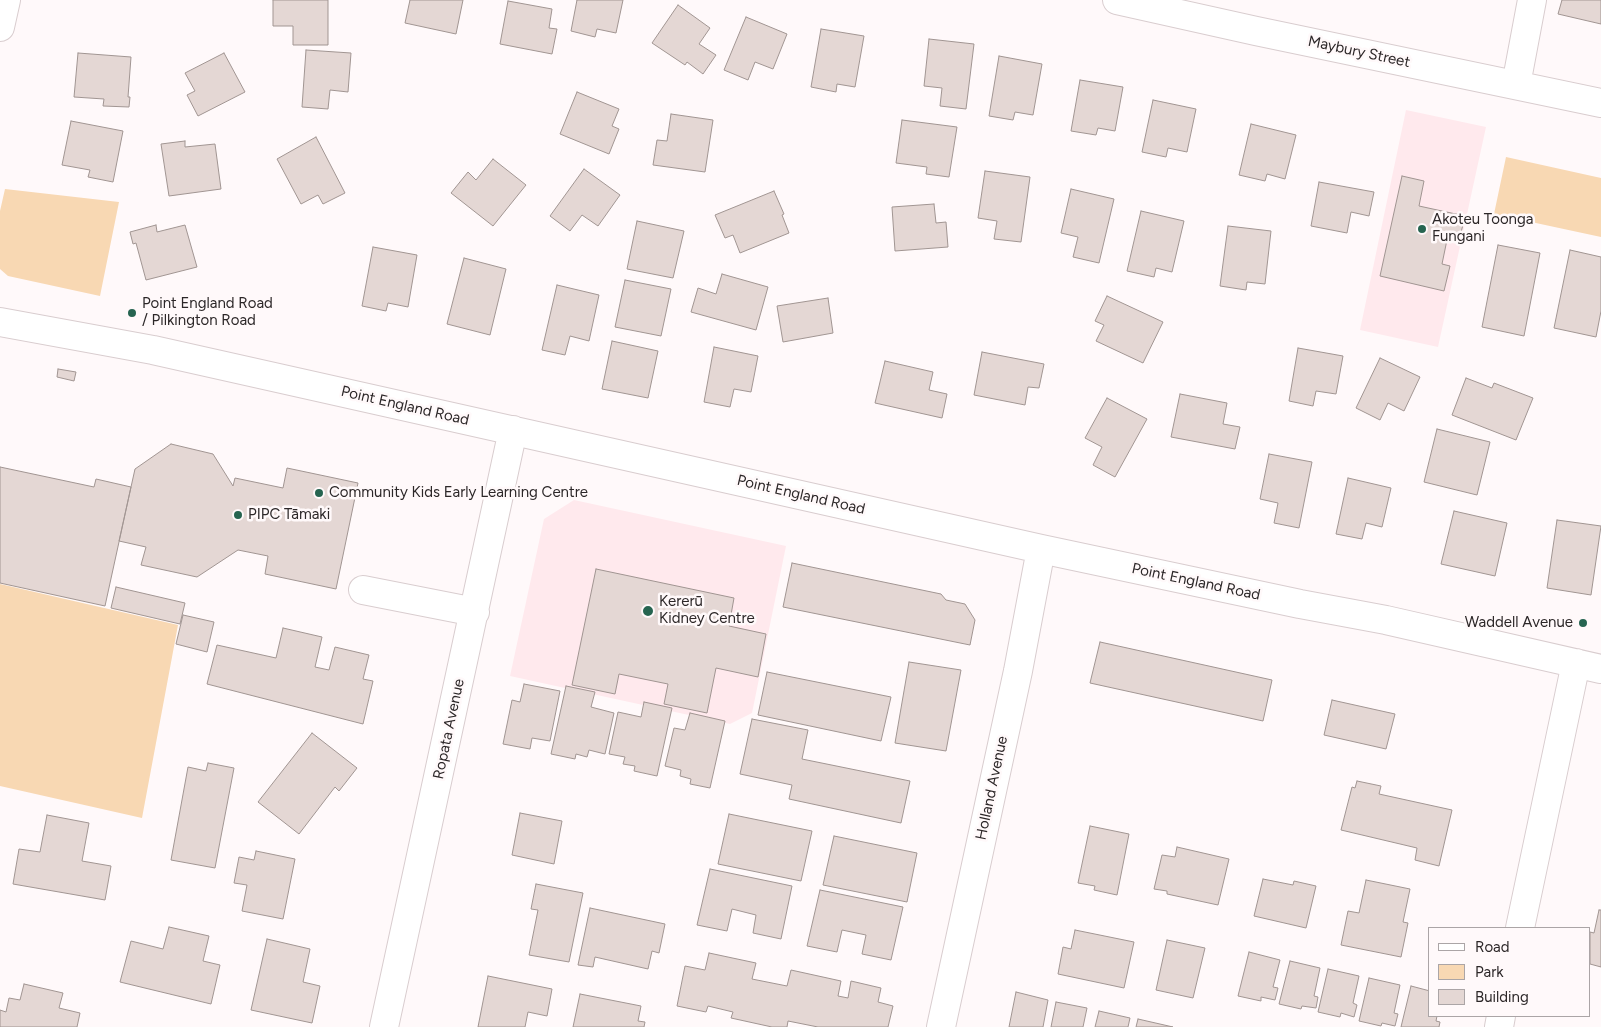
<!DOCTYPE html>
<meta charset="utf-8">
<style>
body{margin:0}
#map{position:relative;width:1601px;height:1027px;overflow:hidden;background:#fff9fa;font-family:Figtree,sans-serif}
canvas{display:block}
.legend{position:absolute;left:1428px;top:927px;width:162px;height:90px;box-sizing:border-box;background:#fff9fa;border:1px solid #aba5a6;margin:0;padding:6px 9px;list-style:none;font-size:15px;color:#2c2728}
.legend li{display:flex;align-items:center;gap:10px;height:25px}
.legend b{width:25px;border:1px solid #aba5a6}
</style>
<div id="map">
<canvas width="1601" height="1027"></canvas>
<ul class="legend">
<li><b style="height:6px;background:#fff"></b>Road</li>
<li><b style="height:14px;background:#f8d8b3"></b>Park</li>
<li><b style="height:14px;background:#e4d7d4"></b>Building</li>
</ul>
</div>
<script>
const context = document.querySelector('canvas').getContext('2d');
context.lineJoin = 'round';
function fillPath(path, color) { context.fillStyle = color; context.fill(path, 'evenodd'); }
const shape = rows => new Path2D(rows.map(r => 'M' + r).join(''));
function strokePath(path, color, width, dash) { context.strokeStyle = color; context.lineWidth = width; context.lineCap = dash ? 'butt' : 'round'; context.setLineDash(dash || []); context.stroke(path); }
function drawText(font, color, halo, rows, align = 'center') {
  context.font = font + ' Figtree,sans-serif'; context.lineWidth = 5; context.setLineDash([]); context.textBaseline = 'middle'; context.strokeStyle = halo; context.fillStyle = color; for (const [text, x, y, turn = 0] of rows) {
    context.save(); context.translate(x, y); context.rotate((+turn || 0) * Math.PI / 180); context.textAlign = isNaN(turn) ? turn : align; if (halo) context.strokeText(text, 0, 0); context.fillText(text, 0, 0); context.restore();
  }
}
const built = shape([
 [1406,110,1486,127,1438,347,1360,330],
 [574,500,786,546,752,713,730,724,510,676,544,519]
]);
const green = shape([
 [1506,157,1601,178,1601,237,1494,214],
 [5,189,119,202,100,296,8,276,0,269,0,211],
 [0,584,178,625,142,818,0,786]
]);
const building = shape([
 [273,0,328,0,328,45,293,45,293,26,273,26,273,0],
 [410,0,463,0,456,34,405,23,410,0],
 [577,0,623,0,616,33,597,29,595,37,571,31,577,0],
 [1562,0,1601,0,1601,24,1558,14,1562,0],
 [508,1,552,9,549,28,557,29,552,54,500,44,508,1],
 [678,5,710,28,699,44,716,55,703,74,687,62,685,65,652,43,678,5],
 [746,17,787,34,773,69,755,62,748,80,724,70,746,17],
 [821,29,864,36,855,87,837,84,836,92,811,87,821,29],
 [929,39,974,44,966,109,940,106,942,88,924,86,929,39],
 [306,50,351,53,348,92,330,90,328,109,302,107,306,50],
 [78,53,131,57,128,97,130,97,129,107,103,106,104,99,74,97,78,53],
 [224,53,245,92,198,116,187,95,195,91,185,73,224,53],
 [999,56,1042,64,1033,115,1015,112,1013,120,989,116,999,56],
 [1080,80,1123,87,1115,131,1098,128,1096,135,1071,131,1080,80],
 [577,92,619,109,612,126,619,129,609,154,560,134,577,92],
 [1153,100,1196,109,1187,152,1168,148,1166,157,1142,152,1153,100],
 [671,114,713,120,705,172,653,165,657,140,667,141,671,114],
 [902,120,957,127,949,177,926,174,927,167,896,163,902,120],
 [71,121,123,131,113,182,88,177,90,170,62,165,71,121],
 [1251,124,1296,135,1285,179,1267,174,1265,181,1239,175,1251,124],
 [316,137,345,193,323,204,318,195,301,204,277,159,316,137],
 [185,141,185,147,215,144,221,189,169,196,161,144,185,141],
 [493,159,526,185,493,226,451,193,468,172,476,180,493,159],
 [584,169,620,195,598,226,582,215,570,231,550,216,584,169],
 [985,171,1030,177,1021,242,994,239,997,221,978,218,985,171],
 [1402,176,1424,181,1419,206,1465,216,1460,237,1448,235,1442,264,1450,266,1444,291,1380,276,1402,176],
 [1319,182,1374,192,1369,216,1351,212,1347,233,1311,226,1319,182],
 [1071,189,1114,199,1099,263,1073,257,1078,237,1061,233,1071,189],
 [774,191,784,214,782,215,789,233,740,253,733,235,725,238,715,215,774,191],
 [934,204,936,223,946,222,948,247,895,251,892,207,934,204],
 [1141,211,1184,221,1172,272,1156,268,1154,277,1127,271,1141,211],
 [637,221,684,231,673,278,627,269,637,221],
 [156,225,157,232,185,225,197,267,146,280,136,243,133,244,130,232,156,225],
 [1228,226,1271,231,1265,284,1247,282,1246,290,1220,286,1228,226],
 [1498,245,1540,253,1524,336,1482,327,1498,245],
 [373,247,417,255,408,307,388,303,386,311,362,306,373,247],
 [1570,250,1601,257,1601,311,1596,337,1554,328,1570,250],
 [464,258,506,269,490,335,447,324,464,258],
 [722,274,768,287,756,330,691,312,698,288,716,294,722,274],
 [625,280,671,289,661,336,615,327,625,280],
 [557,285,599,295,589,341,570,336,565,355,542,350,557,285],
 [1107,296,1163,322,1143,363,1096,341,1104,325,1095,321,1107,296],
 [828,298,833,333,783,342,777,306,828,298],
 [612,341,658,351,648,398,602,389,612,341],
 [714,347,758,356,751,392,734,389,730,407,704,402,714,347],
 [1298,348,1343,356,1336,394,1316,391,1313,406,1289,401,1298,348],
 [982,352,1044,364,1039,388,1028,387,1025,405,974,395,982,352],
 [1380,358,1420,377,1404,411,1388,403,1380,420,1356,408,1380,358],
 [885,361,933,372,929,390,947,394,942,418,875,403,885,361],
 [58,369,76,372,74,381,57,377,58,369],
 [1466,378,1492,388,1494,383,1533,398,1516,440,1452,415,1466,378],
 [1180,394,1227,403,1223,424,1240,427,1235,449,1171,437,1180,394],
 [1107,398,1147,419,1115,477,1093,465,1102,447,1085,438,1107,398],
 [1437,429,1490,442,1477,495,1424,482,1437,429],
 [171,444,213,454,233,486,235,478,283,488,287,468,358,483,336,589,265,574,268,556,238,550,197,577,141,565,146,547,119,541,135,469,171,444],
 [1269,454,1312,462,1299,528,1274,523,1278,503,1260,499,1269,454],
 [0,467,94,487,96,479,131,487,105,606,0,583,0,467],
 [1348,478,1391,488,1382,527,1366,523,1362,539,1336,534,1348,478],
 [1454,511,1507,523,1495,576,1441,564,1454,511],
 [1557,520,1601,526,1591,595,1547,588,1557,520],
 [792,563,941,594,946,600,965,604,975,620,970,645,783,607,792,563],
 [596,569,734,598,729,626,766,634,758,677,716,668,707,713,664,704,668,684,619,674,615,694,572,685,596,569],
 [116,587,185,603,180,624,111,608,116,587],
 [183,615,214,622,207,652,176,644,183,615],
 [283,628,322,637,315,667,329,670,335,647,369,655,363,679,373,681,363,724,207,684,217,645,276,658,283,628],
 [1100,642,1272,680,1263,721,1090,683,1100,642],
 [909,662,961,670,946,751,895,743,909,662],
 [767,672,891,697,881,741,758,715,767,672],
 [524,684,560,691,550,741,532,738,530,749,503,744,512,700,520,702,524,684],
 [566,686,595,692,591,707,614,713,605,754,589,750,587,757,576,754,575,759,551,754,566,686],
 [1332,700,1395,714,1386,749,1324,735,1332,700],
 [644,702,672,708,657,776,634,771,635,766,623,764,625,757,609,754,618,712,641,717,644,702],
 [690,713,725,721,710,788,690,784,691,779,680,776,681,770,665,766,674,728,685,730,690,713],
 [752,719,808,730,802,759,910,781,901,823,789,799,792,785,740,774,752,719],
 [312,733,357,768,339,791,335,787,299,834,258,802,312,733],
 [208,763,234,768,215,868,171,860,188,767,206,771,208,763],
 [1357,781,1381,786,1379,794,1452,810,1439,866,1415,860,1417,848,1341,830,1352,787,1355,788,1357,781],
 [520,813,562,821,554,864,512,855,520,813],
 [729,814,812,831,801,881,718,864,729,814],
 [47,815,89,823,82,861,111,866,105,900,13,884,19,849,40,852,47,815],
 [1090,826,1129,834,1117,895,1094,890,1095,886,1078,883,1090,826],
 [834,836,917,853,907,902,823,885,834,836],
 [1177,847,1229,859,1218,905,1167,894,1167,891,1154,889,1162,855,1175,857,1177,847],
 [256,851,295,859,283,919,242,911,247,885,234,883,239,857,254,860,256,851],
 [710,869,792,886,781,939,753,933,756,915,732,909,727,931,697,925,710,869],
 [1263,879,1293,885,1294,881,1316,886,1306,928,1254,916,1263,879],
 [1366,880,1410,889,1403,922,1408,923,1401,957,1341,945,1348,911,1359,913,1366,880],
 [536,884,583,893,569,962,529,955,538,910,531,909,536,884],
 [820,890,903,907,891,960,862,954,866,935,842,930,837,952,807,946,820,890],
 [590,908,665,924,659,953,652,951,648,969,595,957,593,967,578,965,590,908],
 [1599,910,1601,910,1601,967,1590,964,1590,932,1594,933,1599,910],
 [169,927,209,936,203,961,220,965,211,1004,120,982,131,941,163,949,169,927],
 [1075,930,1134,942,1124,988,1058,974,1063,947,1071,949,1075,930],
 [267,939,310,949,303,982,320,986,312,1023,251,1010,267,939],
 [1167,940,1205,948,1193,998,1156,990,1167,940],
 [1249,952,1280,960,1273,987,1278,988,1275,1000,1261,997,1261,1001,1238,996,1249,952],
 [709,953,756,963,752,979,787,986,791,970,841,981,838,996,848,998,851,981,881,988,878,1002,893,1006,888,1027,818,1027,788,1021,787,1027,772,1027,731,1018,733,1012,708,1006,706,1012,677,1006,685,966,705,970,709,953],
 [1290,961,1320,968,1314,996,1318,997,1316,1008,1302,1006,1301,1009,1279,1004,1290,961],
 [1328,969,1359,976,1353,1003,1357,1005,1354,1017,1341,1013,1340,1017,1318,1012,1328,969],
 [488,976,552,989,547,1016,528,1012,525,1027,478,1027,488,976],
 [1369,978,1400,985,1394,1013,1398,1014,1395,1026,1382,1023,1381,1026,1359,1021,1369,978],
 [24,984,63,993,59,1008,80,1013,77,1027,0,1027,0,1010,6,1012,9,998,20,1000,24,984],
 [1411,986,1430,991,1430,1016,1437,1016,1436,1021,1440,1022,1439,1027,1401,1027,1411,986],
 [1016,992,1048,1000,1043,1027,1009,1027,1016,992],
 [580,994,641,1006,638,1021,645,1022,644,1027,573,1027,580,994],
 [1056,1002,1087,1008,1083,1027,1051,1027,1056,1002],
 [1099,1011,1130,1018,1128,1027,1095,1027,1099,1011],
 [1138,1019,1173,1027,1136,1027,1138,1019]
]);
const minor = shape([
 [1117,0,1256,31,1601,103],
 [0,27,6,0],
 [1516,85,1532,0],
 [0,322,153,350,1041,549,1300,604,1386,620,1601,669],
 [363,590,475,612],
 [1520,928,1576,663],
 [384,1027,513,430],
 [941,1027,1018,671,1041,549],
 [1499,1027,1501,1016]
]);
const markers = [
 [1422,229,5,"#266450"],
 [132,313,5,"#266450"],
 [319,493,5,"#266450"],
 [238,515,5,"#266450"],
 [648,611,6,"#266450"],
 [1583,623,5,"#266450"]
];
const streetNames = [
 ["Maybury Street",1359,52,12],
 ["Point England Road",405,406,13],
 ["Point England Road",801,495,13],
 ["Point England Road",1196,582,12],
 ["Ropata Avenue",449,729,-78],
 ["Holland Avenue",992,788,-78]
];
const poiNames = [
 ["Akoteu Toonga",1432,220],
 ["Fungani",1432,237],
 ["Point England Road",142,304],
 ["/ Pilkington Road",142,321],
 ["Community Kids Early Learning Centre",329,493],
 ["PIPC Tāmaki",248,515],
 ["Kererū",659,602],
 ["Kidney Centre",659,619],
 ["Waddell Avenue",1573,623,"right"]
];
fillPath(built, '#ffe9ed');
fillPath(green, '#f8d8b3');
fillPath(building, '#e4d7d4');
strokePath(building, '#a19592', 1);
strokePath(minor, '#d9cdcf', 30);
strokePath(minor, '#fff', 28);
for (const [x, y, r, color] of markers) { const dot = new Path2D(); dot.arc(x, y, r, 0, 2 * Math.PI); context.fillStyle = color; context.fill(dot); strokePath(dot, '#fff9fa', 2); }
drawText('15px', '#2c2728', '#fff9fa', streetNames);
drawText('15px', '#2c2728', '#fff9fa', poiNames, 'left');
</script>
